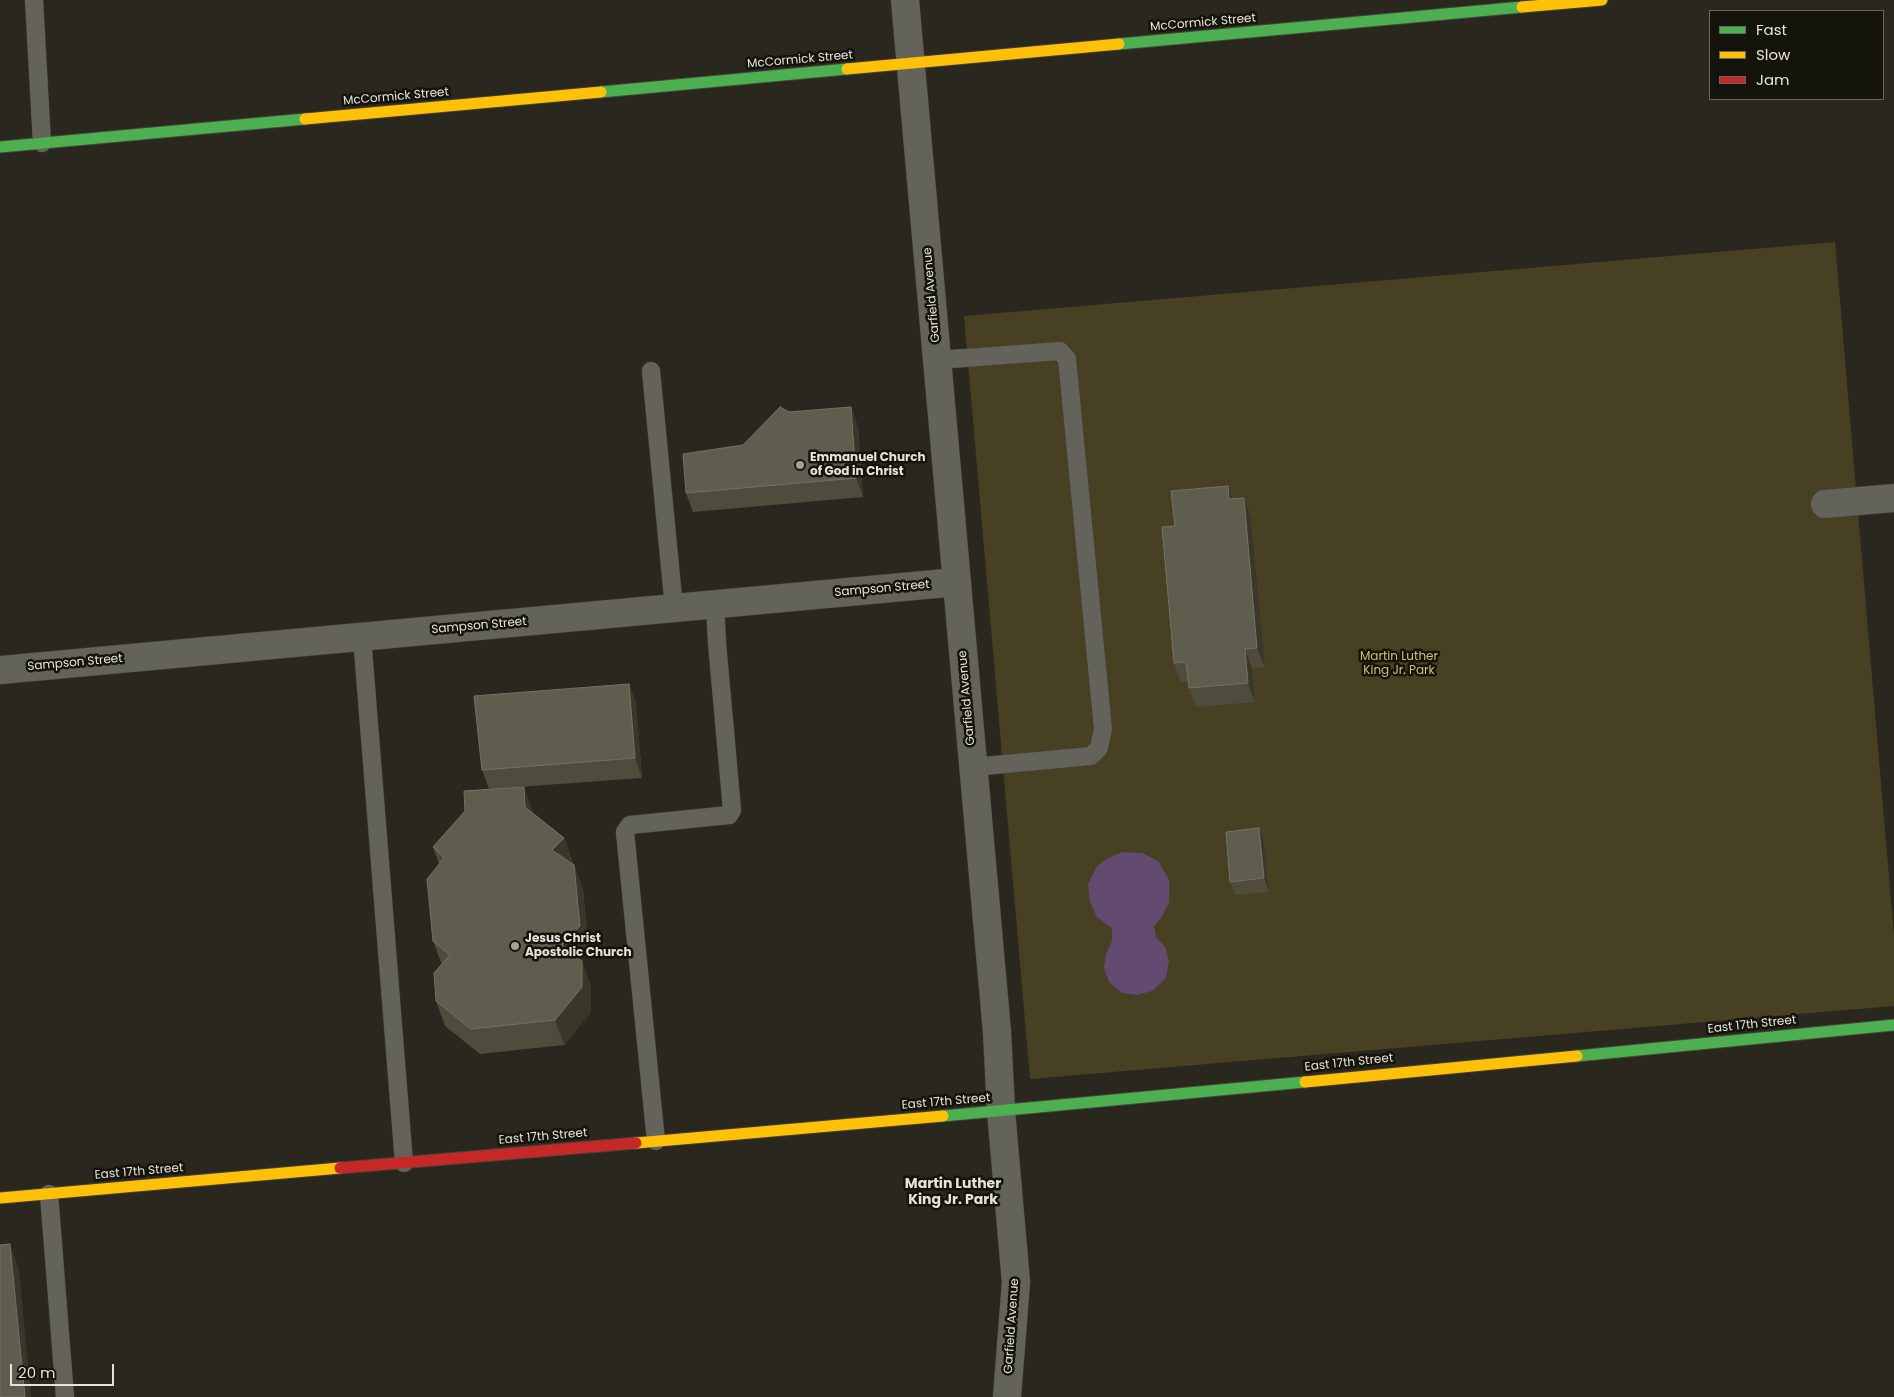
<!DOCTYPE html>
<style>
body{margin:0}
#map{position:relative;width:1894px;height:1397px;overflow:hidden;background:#2a271f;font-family:Poppins,sans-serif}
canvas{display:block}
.legend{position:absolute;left:1709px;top:10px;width:175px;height:90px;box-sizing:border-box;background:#14130c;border:1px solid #68665e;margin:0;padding:6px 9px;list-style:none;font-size:15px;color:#e5e3d9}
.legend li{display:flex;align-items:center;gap:10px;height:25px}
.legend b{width:25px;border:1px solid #68665e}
.scale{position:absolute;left:10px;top:1364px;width:104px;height:22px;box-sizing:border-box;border:2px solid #e5e3d9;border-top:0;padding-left:6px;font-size:15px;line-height:18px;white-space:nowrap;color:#e5e3d9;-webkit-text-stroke:4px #14130c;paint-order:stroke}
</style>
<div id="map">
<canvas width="1894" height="1397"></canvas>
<ul class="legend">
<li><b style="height:6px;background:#4caf50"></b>Fast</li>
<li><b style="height:6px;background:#ffc107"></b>Slow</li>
<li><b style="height:6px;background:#c62828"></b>Jam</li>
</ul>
<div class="scale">20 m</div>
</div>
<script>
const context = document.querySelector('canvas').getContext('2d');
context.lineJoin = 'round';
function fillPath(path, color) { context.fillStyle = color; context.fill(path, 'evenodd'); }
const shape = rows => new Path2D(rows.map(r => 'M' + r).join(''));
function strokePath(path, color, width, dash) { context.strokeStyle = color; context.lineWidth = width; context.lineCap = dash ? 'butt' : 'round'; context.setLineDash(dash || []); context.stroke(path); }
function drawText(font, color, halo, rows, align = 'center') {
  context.font = font + ' Poppins,sans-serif'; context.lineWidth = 5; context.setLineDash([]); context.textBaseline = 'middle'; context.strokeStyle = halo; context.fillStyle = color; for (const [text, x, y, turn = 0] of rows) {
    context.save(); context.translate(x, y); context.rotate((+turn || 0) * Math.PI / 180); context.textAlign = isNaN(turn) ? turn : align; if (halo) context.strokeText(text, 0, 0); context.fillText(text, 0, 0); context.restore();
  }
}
const green = shape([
 [1835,242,1894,936,1894,1006,1030,1079,964,316]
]);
const water = shape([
 [1123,852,1143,853,1159,862,1169,880,1169,903,1161,918,1154,926,1156,937,1165,947,1169,961,1166,978,1152,991,1137,995,1122,993,1109,982,1104,968,1106,954,1112,941,1112,928,1097,917,1090,902,1088,884,1097,866,1108,858]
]);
const lane = shape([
 [34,0,42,143],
 [938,360,1060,351,1067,359,1103,729,1099,748,1091,756,973,767],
 [651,371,674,608],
 [362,637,404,1163],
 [656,1141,625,832,630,825,729,815,732,810,717,643,715,604],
 [49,1194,65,1397]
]);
const street = shape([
 [905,0,997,1032,1001,1111,1016,1282,1007,1397],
 [1825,504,1894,498],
 [0,670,957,582]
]);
const fast = shape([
 [1119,44,1522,7],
 [601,92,847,69],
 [0,147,305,119],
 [1577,1056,1894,1025],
 [943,1116,1305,1082]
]);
const slow = shape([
 [1522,7,1602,0],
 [847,69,1119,44],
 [305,119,601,92],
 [1305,1082,1577,1056],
 [636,1143,943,1116],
 [0,1198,340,1168]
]);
const jam = shape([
 [340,1168,636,1143]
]);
const wall = shape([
 [789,412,858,426,863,497,693,512,686,493,743,445],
 [1233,498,1244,498,1251,517,1265,667,1252,668,1255,702,1196,707,1189,688,1188,682,1181,682,1174,663],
 [629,684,636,703,642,778,489,789,482,770],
 [533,813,564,838,573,863,572,864,574,865,583,890,589,951,581,960,591,986,591,1012,564,1045,480,1054,445,1026,436,1001,442,965,433,941,439,864,433,847],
 [1259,828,1264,842,1269,892,1235,895,1230,882]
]);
const shadedWall = shape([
 [851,407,858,426,863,497,856,478],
 [1228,486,1235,505,1229,499],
 [1244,498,1251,517,1265,667,1257,648],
 [1245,649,1252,668,1255,702,1248,683],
 [629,684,636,703,642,778,635,758],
 [524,787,533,812,525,807],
 [1259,828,1264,842,1269,892,1264,878],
 [564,838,573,863,561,875,552,850],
 [574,865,583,890,589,951,571,970,562,945],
 [582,961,591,986,591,1012,564,1045,555,1020],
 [10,1244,19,1269,31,1397,25,1397]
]);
const building = shape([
 [780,407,789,412,851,407,856,478,686,493,683,454,743,445,780,407],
 [1228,486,1229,499,1244,498,1257,648,1245,649,1248,683,1189,688,1186,662,1174,663,1162,527,1175,526,1171,491,1228,486],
 [629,684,635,758,482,770,474,696,629,684],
 [524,787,525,807,564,838,552,850,574,865,580,926,562,945,582,961,582,987,555,1020,471,1029,436,1001,434,973,450,955,433,941,427,879,444,858,433,847,465,811,464,791,524,787],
 [1259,828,1264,878,1230,882,1226,832,1259,828],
 [10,1244,25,1397,0,1397,0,1245,10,1244]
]);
const markers = [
 [800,465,5,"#a4a198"],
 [515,946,5,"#a4a198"]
];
const streetNames = [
 ["McCormick Street",1203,23,-5],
 ["McCormick Street",800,60,-5],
 ["McCormick Street",396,97,-5],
 ["Garfield Avenue",932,295,-95],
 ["Sampson Street",882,589,-5],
 ["Sampson Street",479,626,-5],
 ["Sampson Street",75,663,-5],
 ["Garfield Avenue",967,698,-95],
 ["East 17th Street",1752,1025,-6],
 ["East 17th Street",1349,1063,-6],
 ["East 17th Street",946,1102,-5],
 ["East 17th Street",543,1137,-5],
 ["East 17th Street",139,1172,-5],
 ["Garfield Avenue",1012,1326,-86]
];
const poiNames = [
 ["Emmanuel Church",810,458],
 ["of God in Christ",810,472],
 ["Jesus Christ",525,939],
 ["Apostolic Church",525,953]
];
const parkNames = [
 ["Martin Luther",1399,657],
 ["King Jr. Park",1399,671]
];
const neighbourhoodNames = [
 ["Martin Luther",953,1184],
 ["King Jr. Park",953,1200]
];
fillPath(green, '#474023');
fillPath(water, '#624a71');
strokePath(lane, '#44423b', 19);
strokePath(street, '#44423b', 29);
strokePath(fast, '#44423b', 13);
strokePath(slow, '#44423b', 13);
strokePath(jam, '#44423b', 13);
strokePath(lane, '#63625b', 18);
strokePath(street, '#63625b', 28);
strokePath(fast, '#4caf50', 11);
strokePath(slow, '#ffc107', 11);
strokePath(jam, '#c62828', 11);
fillPath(wall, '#4f4c3e');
fillPath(shadedWall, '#3a372a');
fillPath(building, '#5f5d4e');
strokePath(building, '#747264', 1);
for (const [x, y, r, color] of markers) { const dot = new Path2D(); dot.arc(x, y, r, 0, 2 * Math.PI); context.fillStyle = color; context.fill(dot); strokePath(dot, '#14130c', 2); }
drawText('12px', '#e5e3d9', '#14130c', streetNames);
drawText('bold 12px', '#e5e3d9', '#14130c', poiNames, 'left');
drawText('12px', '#d2bf6e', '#14130c', parkNames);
drawText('bold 14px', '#e5e3d9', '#14130c', neighbourhoodNames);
</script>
